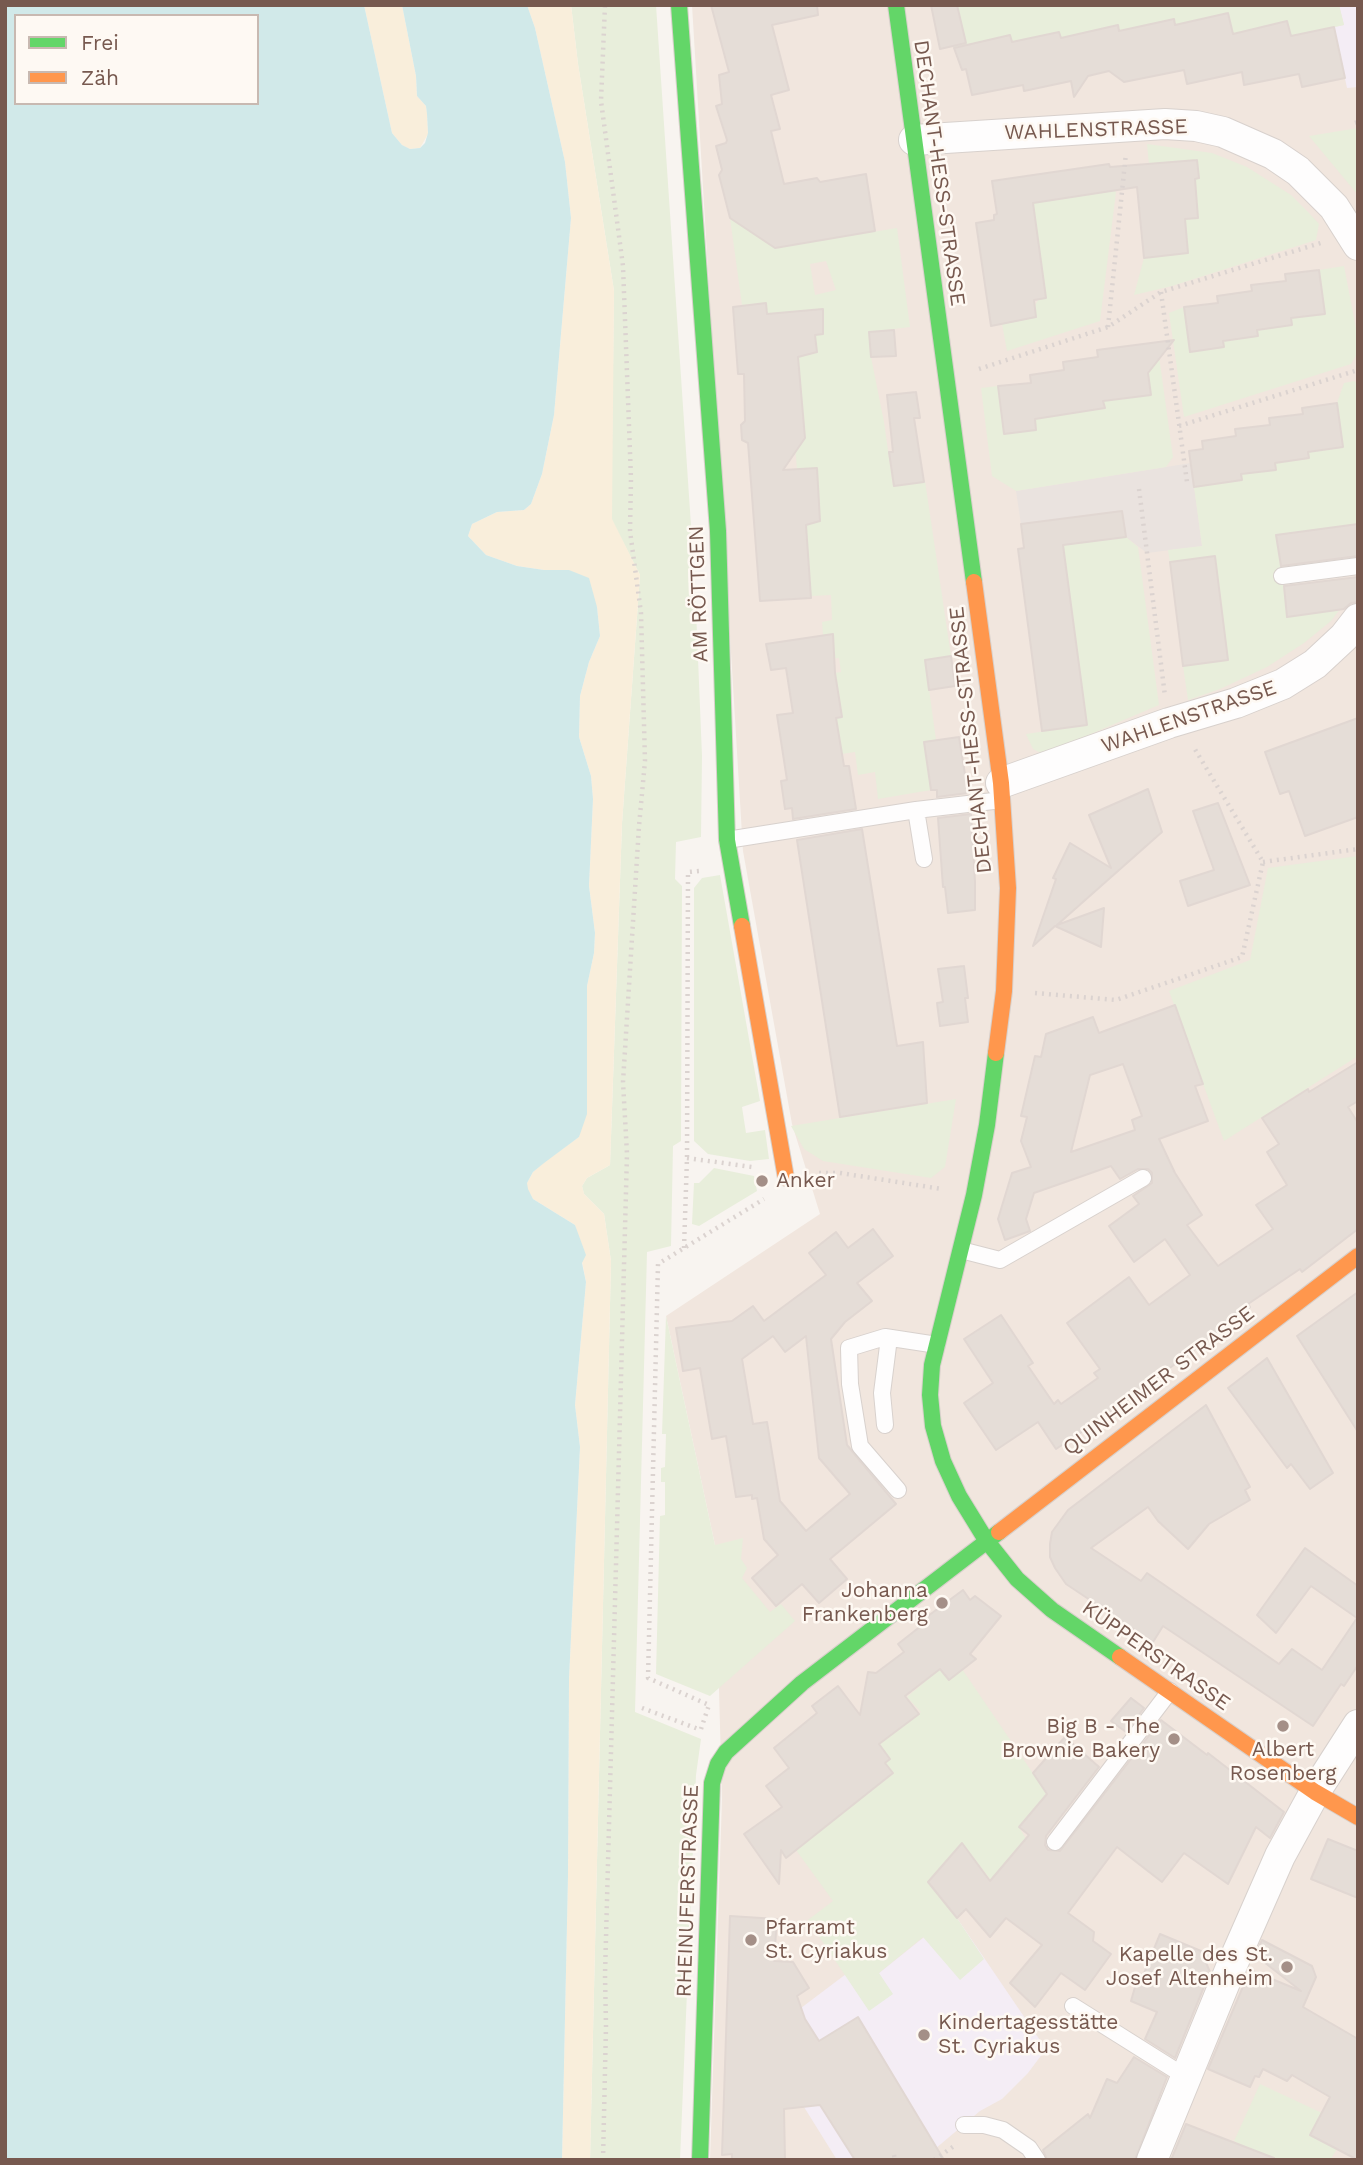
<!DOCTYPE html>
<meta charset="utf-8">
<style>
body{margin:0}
#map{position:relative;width:1363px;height:2165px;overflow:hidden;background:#f8f4f0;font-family:"Work Sans",sans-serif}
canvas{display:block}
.frame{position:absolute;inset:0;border:7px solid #77594f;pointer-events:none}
.legend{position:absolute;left:14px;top:14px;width:245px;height:91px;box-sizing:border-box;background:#fef9f3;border:2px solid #c8b9b1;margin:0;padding:9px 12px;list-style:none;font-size:21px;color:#77594f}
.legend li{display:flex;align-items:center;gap:14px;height:35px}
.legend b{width:35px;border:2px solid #c8b9b1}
</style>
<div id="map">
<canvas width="1363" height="2165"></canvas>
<div class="frame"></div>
<ul class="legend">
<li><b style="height:9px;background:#63d668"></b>Frei</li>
<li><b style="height:9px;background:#ff974d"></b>Zäh</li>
</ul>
</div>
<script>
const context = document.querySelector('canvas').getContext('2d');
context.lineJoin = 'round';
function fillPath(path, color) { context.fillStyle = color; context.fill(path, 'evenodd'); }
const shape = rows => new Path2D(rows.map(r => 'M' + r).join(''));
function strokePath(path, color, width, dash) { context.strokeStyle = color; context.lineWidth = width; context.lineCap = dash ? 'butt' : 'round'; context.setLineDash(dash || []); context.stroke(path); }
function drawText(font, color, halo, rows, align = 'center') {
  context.font = font + ' "Work Sans",sans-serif'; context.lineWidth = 5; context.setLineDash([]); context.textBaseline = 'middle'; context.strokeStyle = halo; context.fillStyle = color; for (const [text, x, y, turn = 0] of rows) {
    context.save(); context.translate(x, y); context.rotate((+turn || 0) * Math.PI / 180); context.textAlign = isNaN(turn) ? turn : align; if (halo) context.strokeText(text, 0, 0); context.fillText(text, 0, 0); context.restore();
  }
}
const residential = shape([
 [692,5,1358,5,1358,2160,710,2160,722,1799,715,1545,666,1316,820,1214,792,1124,743,851]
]);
const industrial = shape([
 [1191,463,1202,546,1147,553,1126,537,1122,511,1021,524,1016,491]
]);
const education = shape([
 [1339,5,1358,5,1358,87,1347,88,1334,27,1344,25],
 [957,1918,1046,2049,1028,2073,1002,2099,980,2111,935,2149,889,2160,837,2160,804,2107,842,2086,808,2029,801,2008,846,1974,869,2010,879,1973,924,1937]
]);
const green = shape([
 [571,5,656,5,695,585,702,756,701,837,676,842,675,879,682,886,681,1141,673,1146,671,1246,647,1252,635,1712,701,1739,696,1775,680,2160,590,2160,611,1261,604,1214,584,1194,582,1186,587,1178,610,1165,622,823,640,575,611,519,614,291,578,64],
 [957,5,1339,5,1344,25,1291,36,1287,21,1233,34,1228,13,1186,22,1177,31,1174,20,1119,31,1117,25,1061,38,1059,32,1012,42,1010,36,954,48,950,25],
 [1358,128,1358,195,1309,136],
 [1147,144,1212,153,1247,167,1291,195,1310,214,1319,224,1316,240,1172,286,1134,295,1144,258,1188,253,1185,219,1198,217,1193,160,1149,164],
 [1113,190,1116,192,1100,321,1007,351,1002,324,1036,317,1035,305,1039,299,1046,298,1039,249,1006,213,996,214,996,207],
 [730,218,775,248,897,228,910,327,869,332,871,357,884,422,893,486,925,481,951,656,925,660,936,740,924,742,931,790,878,799,875,772,858,775,855,752,835,755,840,740,836,718,842,717,838,693,811,677,841,672,839,658,827,659,823,635,822,622,832,620,831,595,811,596,806,525,820,521,817,468,797,469,795,445,805,438,803,416,800,413,780,354,816,352,815,335,777,313,767,314,766,303,742,305],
 [826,261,836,290,815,295,810,264],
 [1344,266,1358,339,1358,352,1351,364,1184,417,1169,313,1184,307,1190,352,1223,347,1223,341,1258,336,1257,330,1291,325,1291,318,1325,314,1319,270],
 [1157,342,1173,457,1166,467,1016,491,992,476,981,388,998,386,1004,434,1036,430,1035,417,1104,408,1103,401,1151,395,1148,373,1159,359],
 [1354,381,1358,384,1358,524,1277,535,1287,616,1340,609,1331,621,1304,643,1267,667,1220,689,1188,700,1183,666,1228,660,1215,556,1170,562,1168,550,1202,546,1194,487,1241,481,1241,474,1275,470,1275,463,1309,459,1308,452,1343,447,1337,403,1344,383],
 [1126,537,1138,547,1159,705,1046,753,1039,752,1033,749,1026,734,1087,725,1063,543],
 [1358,856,1358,1056,1224,1141,1169,991,1250,960,1268,868],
 [720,875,760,1101,742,1107,746,1133,765,1130,769,1159,750,1161,708,1154,694,1141,694,888,702,878],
 [956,1099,945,1167,931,1178,823,1161,804,1149,791,1126],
 [714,1168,754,1176,757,1191,699,1226,692,1224,694,1183,699,1183],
 [666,1316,715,1545,743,1538,741,1559,747,1568,742,1578,770,1612,781,1604,795,1621,710,1696,656,1674,660,1516,665,1515,665,1482,661,1482,661,1468,665,1467,666,1434,662,1434],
 [940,1669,962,1669,1047,1794,1019,1827,1026,1839,991,1880,962,1843,928,1882,957,1918,984,1959,960,1980,923,1937,879,1973,893,1994,869,2011,808,1920,833,1901,796,1850,893,1774,885,1763,890,1759,883,1749,879,1752,876,1747,921,1712,907,1697],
 [1260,2084,1322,2113,1310,2134,1320,2140,1358,2116,1330,2160,1220,2160,1234,2159,1240,2144,1234,2141]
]);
const sand = shape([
 [364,5,402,5,416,76,417,96,426,106,427,113,428,134,420,148,410,149,402,145,392,133],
 [527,5,571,5,578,64,614,291,612,519,640,575,622,823,610,1165,587,1178,582,1186,584,1194,604,1214,611,1261,590,2160,562,2160,568,1876,569,1679,580,1447,575,1405,586,1282,575,1225,533,1199,527,1189,527,1183,533,1172,544,1162,579,1137,587,986,594,953,595,933,589,886,593,799,591,776,579,737,580,696,589,662,600,636,597,607,569,570,544,570,517,566,486,555,468,536,472,524,497,512,524,510,531,504,542,474,554,415,571,218,565,162,535,28]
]);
const water = shape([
 [5,5,364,5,392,133,402,145,410,149,420,148,425,143,428,133,427,114,426,106,417,96,416,76,402,5,527,5,535,28,565,162,571,218,554,415,542,474,531,504,524,510,497,512,472,524,468,536,486,555,517,566,544,570,569,570,589,578,597,607,600,636,589,662,580,696,579,737,591,776,593,799,589,886,595,933,594,953,587,986,587,1114,579,1137,544,1163,533,1172,527,1183,528,1189,533,1199,575,1225,586,1255,582,1263,586,1282,575,1405,580,1447,569,1679,568,1876,562,2160,5,2160],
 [16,16,257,16,257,103,16,103]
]);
const building = shape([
 [711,5,817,5,818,15,772,25,789,90,771,95,780,129,771,131,784,184,817,178,820,182,866,174,875,231,775,248,730,218,719,175,722,170,716,146,726,143,727,140,716,106,722,104,719,75,729,72,711,5],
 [931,5,957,5,966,43,940,49,931,5],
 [1228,13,1233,34,1287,21,1291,36,1334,27,1345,78,1302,87,1299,74,1244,85,1242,72,1187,84,1184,70,1124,82,1109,71,1088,76,1074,97,1071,81,1024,91,1023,85,972,95,966,69,962,70,954,48,1010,35,1012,42,1059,32,1061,38,1118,25,1119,31,1174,19,1175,25,1228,13],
 [1197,160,1199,178,1195,179,1198,218,1185,219,1188,253,1144,258,1137,187,1033,203,1046,298,1034,300,1036,317,991,326,976,223,994,220,994,215,997,214,992,181,1109,164,1110,167,1197,160],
 [1319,270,1325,314,1291,318,1292,325,1257,330,1258,336,1223,341,1224,347,1190,352,1184,307,1218,303,1217,296,1252,291,1251,285,1286,281,1285,274,1319,270],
 [766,303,767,314,823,309,823,334,815,335,817,352,798,357,805,438,783,470,817,468,820,521,806,525,811,598,760,601,748,443,742,440,741,425,745,421,744,374,738,374,733,307,766,303],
 [894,330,896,356,871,357,869,332,894,330],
 [1174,340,1148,373,1151,395,1103,401,1105,408,1035,419,1036,430,1004,434,998,386,1031,383,1030,375,1064,370,1063,362,1098,357,1097,350,1174,340],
 [916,392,920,418,914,418,924,482,894,486,889,452,893,452,887,395,916,392],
 [1337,403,1343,447,1308,452,1309,458,1275,463,1276,470,1241,474,1242,480,1194,487,1189,451,1203,449,1202,441,1236,436,1235,429,1270,425,1269,418,1303,414,1302,408,1337,403],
 [1122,511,1126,537,1063,545,1087,725,1042,731,1018,549,1024,548,1021,524,1122,511],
 [1358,524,1358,556,1281,566,1276,535,1358,524],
 [1215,556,1228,660,1183,666,1170,562,1215,556],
 [1358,577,1358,602,1351,603,1344,609,1287,617,1284,586,1358,577],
 [833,634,835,673,842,717,836,718,844,766,849,766,856,809,793,819,792,808,785,809,781,781,787,780,777,715,793,713,786,668,771,670,766,644,833,634],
 [951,656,955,686,929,690,925,660,951,656],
 [1358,718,1358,817,1305,836,1289,791,1280,794,1265,752,1358,718],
 [959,737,968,793,937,797,937,790,931,790,924,742,959,737],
 [1148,789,1162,832,1057,925,1104,908,1101,947,1055,926,1033,946,1056,879,1053,878,1070,843,1111,868,1089,815,1148,789],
 [1218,803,1250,885,1188,906,1180,881,1214,870,1193,811,1218,803],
 [971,814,975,882,975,910,948,913,945,887,943,887,938,818,971,814],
 [862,829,897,1046,923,1042,927,1103,840,1117,797,840,862,829],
 [964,966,968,998,965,998,968,1022,940,1026,937,1003,943,1002,938,969,964,966],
 [1175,1005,1203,1084,1195,1086,1208,1121,1159,1139,1175,1173,1202,1215,1187,1225,1218,1266,1273,1229,1256,1205,1287,1185,1267,1152,1279,1144,1262,1118,1308,1089,1309,1092,1358,1062,1358,1101,1348,1107,1358,1123,1358,1229,1302,1272,1300,1269,1248,1304,1250,1307,1227,1325,1103,1418,1056,1449,1038,1422,996,1450,964,1403,993,1383,964,1339,1001,1315,1033,1363,1028,1366,1054,1404,1058,1400,1061,1404,1098,1378,1094,1373,1100,1369,1067,1323,1129,1277,1149,1305,1190,1275,1165,1239,1134,1262,1109,1226,1139,1204,1133,1196,1152,1183,1152,1173,1148,1169,1138,1169,1120,1179,1111,1166,1034,1193,1026,1219,1030,1231,1005,1240,998,1219,1012,1173,1031,1167,1021,1141,1027,1117,1021,1116,1035,1056,1041,1057,1046,1034,1093,1017,1099,1033,1175,1005],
 [1123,1064,1142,1116,1132,1120,1135,1130,1071,1152,1090,1075,1123,1064],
 [873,1229,893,1256,857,1283,872,1301,845,1322,831,1339,847,1445,896,1504,830,1559,847,1579,819,1603,802,1584,776,1606,752,1578,778,1555,764,1539,757,1498,752,1499,752,1495,736,1497,726,1436,712,1439,700,1368,683,1371,676,1328,732,1321,753,1306,764,1321,826,1275,809,1253,836,1232,848,1248,873,1229],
 [773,1336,785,1352,806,1336,819,1458,850,1494,806,1531,780,1501,767,1422,753,1424,742,1359,773,1336],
 [1358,1292,1358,1432,1297,1336,1358,1292],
 [1267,1358,1333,1473,1310,1489,1291,1464,1287,1468,1228,1388,1267,1358],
 [1206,1405,1250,1487,1245,1490,1250,1500,1209,1524,1188,1549,1158,1521,1148,1507,1091,1548,1141,1581,1147,1573,1279,1664,1292,1649,1322,1670,1357,1618,1311,1586,1276,1633,1257,1615,1305,1548,1358,1586,1358,1665,1344,1686,1341,1684,1313,1726,1163,1626,1153,1642,1066,1584,1055,1568,1050,1557,1050,1544,1052,1532,1068,1510,1206,1405],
 [963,1590,970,1600,975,1596,1001,1616,970,1654,976,1659,949,1680,940,1669,905,1696,919,1714,879,1744,890,1759,885,1763,893,1773,786,1858,781,1850,779,1884,744,1834,782,1807,766,1786,789,1768,774,1748,817,1713,812,1706,838,1686,860,1715,868,1672,876,1673,904,1652,898,1644,926,1622,924,1619,963,1590],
 [1131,1698,1144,1708,1126,1732,1111,1721,1131,1698],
 [1161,1720,1207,1755,1208,1753,1284,1812,1270,1838,1256,1827,1228,1884,1184,1853,1162,1882,1117,1847,1068,1913,1094,1932,1093,1941,1111,1954,1085,1990,1061,1973,1035,2007,1010,1983,1042,1945,1006,1918,990,1937,966,1909,957,1918,928,1882,962,1843,990,1881,1029,1835,1019,1827,1047,1794,1033,1773,1065,1737,1099,1767,1046,1836,1045,1845,1048,1850,1060,1851,1161,1720],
 [1328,1839,1358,1851,1358,1898,1311,1879,1328,1839],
 [730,1916,777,1919,774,1961,793,1962,809,1988,797,1996,805,2019,819,2041,858,2017,944,2160,855,2160,820,2105,784,2109,785,2160,732,2160,732,2154,722,2155,730,1916],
 [1160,1934,1201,1951,1210,1972,1175,2058,1145,2039,1157,2012,1131,2001,1139,1973,1143,1976,1160,1934],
 [1262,1940,1312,1966,1316,1977,1303,2007,1358,2039,1358,2160,1310,2135,1330,2097,1292,2075,1287,2081,1263,2069,1259,2077,1255,2076,1250,2087,1208,2069,1250,1970,1301,1991,1255,1955,1262,1940],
 [1134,2057,1167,2077,1135,2160,1047,2160,1043,2150,1088,2114,1090,2118,1107,2079,1117,2083,1134,2057],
 [1186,2124,1274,2158,1274,2160,1171,2160,1186,2124]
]);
const path = shape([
 [1355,123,1358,122],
 [1161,292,1187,482],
 [1108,327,1126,153],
 [979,369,1108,327,1161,292,1324,242],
 [1179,426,1358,370],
 [1139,489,1165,696],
 [1263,862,1358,849],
 [1035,993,1116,1000,1242,957,1263,862,1193,746],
 [687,1158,752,1167],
 [819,1173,840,1173,942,1189],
 [684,1248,687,1158,688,872,699,871],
 [642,1708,701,1730],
 [701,1729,709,1705,648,1678,658,1264,764,1199],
 [894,2155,895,2160],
 [603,2160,606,2026,605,1975,627,1154,623,1082,639,826,645,761,641,613,630,531,631,479,623,266,601,101,605,5],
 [934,2160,957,2144]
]);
const lane = shape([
 [1282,576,1358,566],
 [916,810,1002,800],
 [727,840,916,810,924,859],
 [961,1250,1000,1260,1143,1178],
 [885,1425,882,1393,889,1338],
 [898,1490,860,1446,850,1384,849,1348,885,1337,937,1345],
 [1055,1842,1170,1691],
 [1073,2006,1186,2077],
 [964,2125,984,2125,1003,2130,1029,2148,1037,2160]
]);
const street = shape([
 [914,140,1165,124,1196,126,1223,132,1273,154,1298,171,1334,207,1358,245],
 [1001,783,1169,723,1236,703,1283,684,1315,664,1344,637,1358,619],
 [1152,2160,1232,1965,1280,1856,1315,1792,1358,1725]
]);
const fast = shape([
 [679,5,718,531,727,840,742,926],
 [896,5,974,582],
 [996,1053,987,1125,974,1195,932,1365,930,1395,933,1426,943,1461,959,1496,986,1540,1017,1579,1052,1610,1120,1657],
 [700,2160,712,1783,718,1764,726,1752,802,1683,999,1532]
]);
const slow = shape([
 [974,582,1001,783,1008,888,1004,991,996,1053],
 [742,926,786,1178],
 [999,1532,1358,1256],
 [1120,1657,1315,1792,1358,1817]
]);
const markers = [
 [762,1181,7,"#a48f87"],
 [942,1603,7,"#a48f87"],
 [1283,1726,7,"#a48f87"],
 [1174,1739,7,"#a48f87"],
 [751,1940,7,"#a48f87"],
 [1287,1967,7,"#a48f87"],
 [924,2035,7,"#a48f87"]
];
const streetNames = [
 ["WAHLENSTRASSE",1096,130,-2],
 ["DECHANT-HESS-STRASSE",939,173,82],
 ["AM RÖTTGEN",699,594,-92],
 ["WAHLENSTRASSE",1189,717,-19],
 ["DECHANT-HESS-STRASSE",971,740,-96],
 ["QUINHEIMER STRASSE",1159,1381,-37],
 ["KÜPPERSTRASSE",1156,1656,35],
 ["RHEINUFERSTRASSE",688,1891,-88]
];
const poiNames = [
 ["Anker",776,1181],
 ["Johanna",928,1591,"right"],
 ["Frankenberg",928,1615,"right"],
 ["Big B - The",1160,1727,"right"],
 ["Brownie Bakery",1160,1751,"right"],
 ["Albert",1283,1750,"center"],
 ["Rosenberg",1283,1774,"center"],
 ["Pfarramt",765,1928],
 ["St. Cyriakus",765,1952],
 ["Kapelle des St.",1273,1955,"right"],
 ["Josef Altenheim",1273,1979,"right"],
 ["Kindertagesstätte",938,2023],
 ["St. Cyriakus",938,2047]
];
fillPath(residential, '#f1e6de');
fillPath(industrial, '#eae3df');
fillPath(education, '#f4edf5');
fillPath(green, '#e8eedb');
fillPath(sand, '#f9eedb');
fillPath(water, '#d1e9e9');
fillPath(building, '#e5ddd7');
strokePath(building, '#e1d7d2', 2);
strokePath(lane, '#d8d1cd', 18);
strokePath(street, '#d8d1cd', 32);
strokePath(fast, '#d8d0cb', 18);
strokePath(slow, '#d8d0cb', 18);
strokePath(path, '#dbd3d0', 4.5, [2, 5]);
strokePath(lane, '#fefdfd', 16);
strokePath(street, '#fefdfd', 30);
strokePath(fast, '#63d668', 16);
strokePath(slow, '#ff974d', 16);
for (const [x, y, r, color] of markers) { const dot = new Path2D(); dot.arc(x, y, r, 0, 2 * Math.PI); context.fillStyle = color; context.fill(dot); strokePath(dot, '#fef9f3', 2.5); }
drawText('21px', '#77594f', '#fef9f3', streetNames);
drawText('21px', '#77594f', '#fef9f3', poiNames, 'left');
</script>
